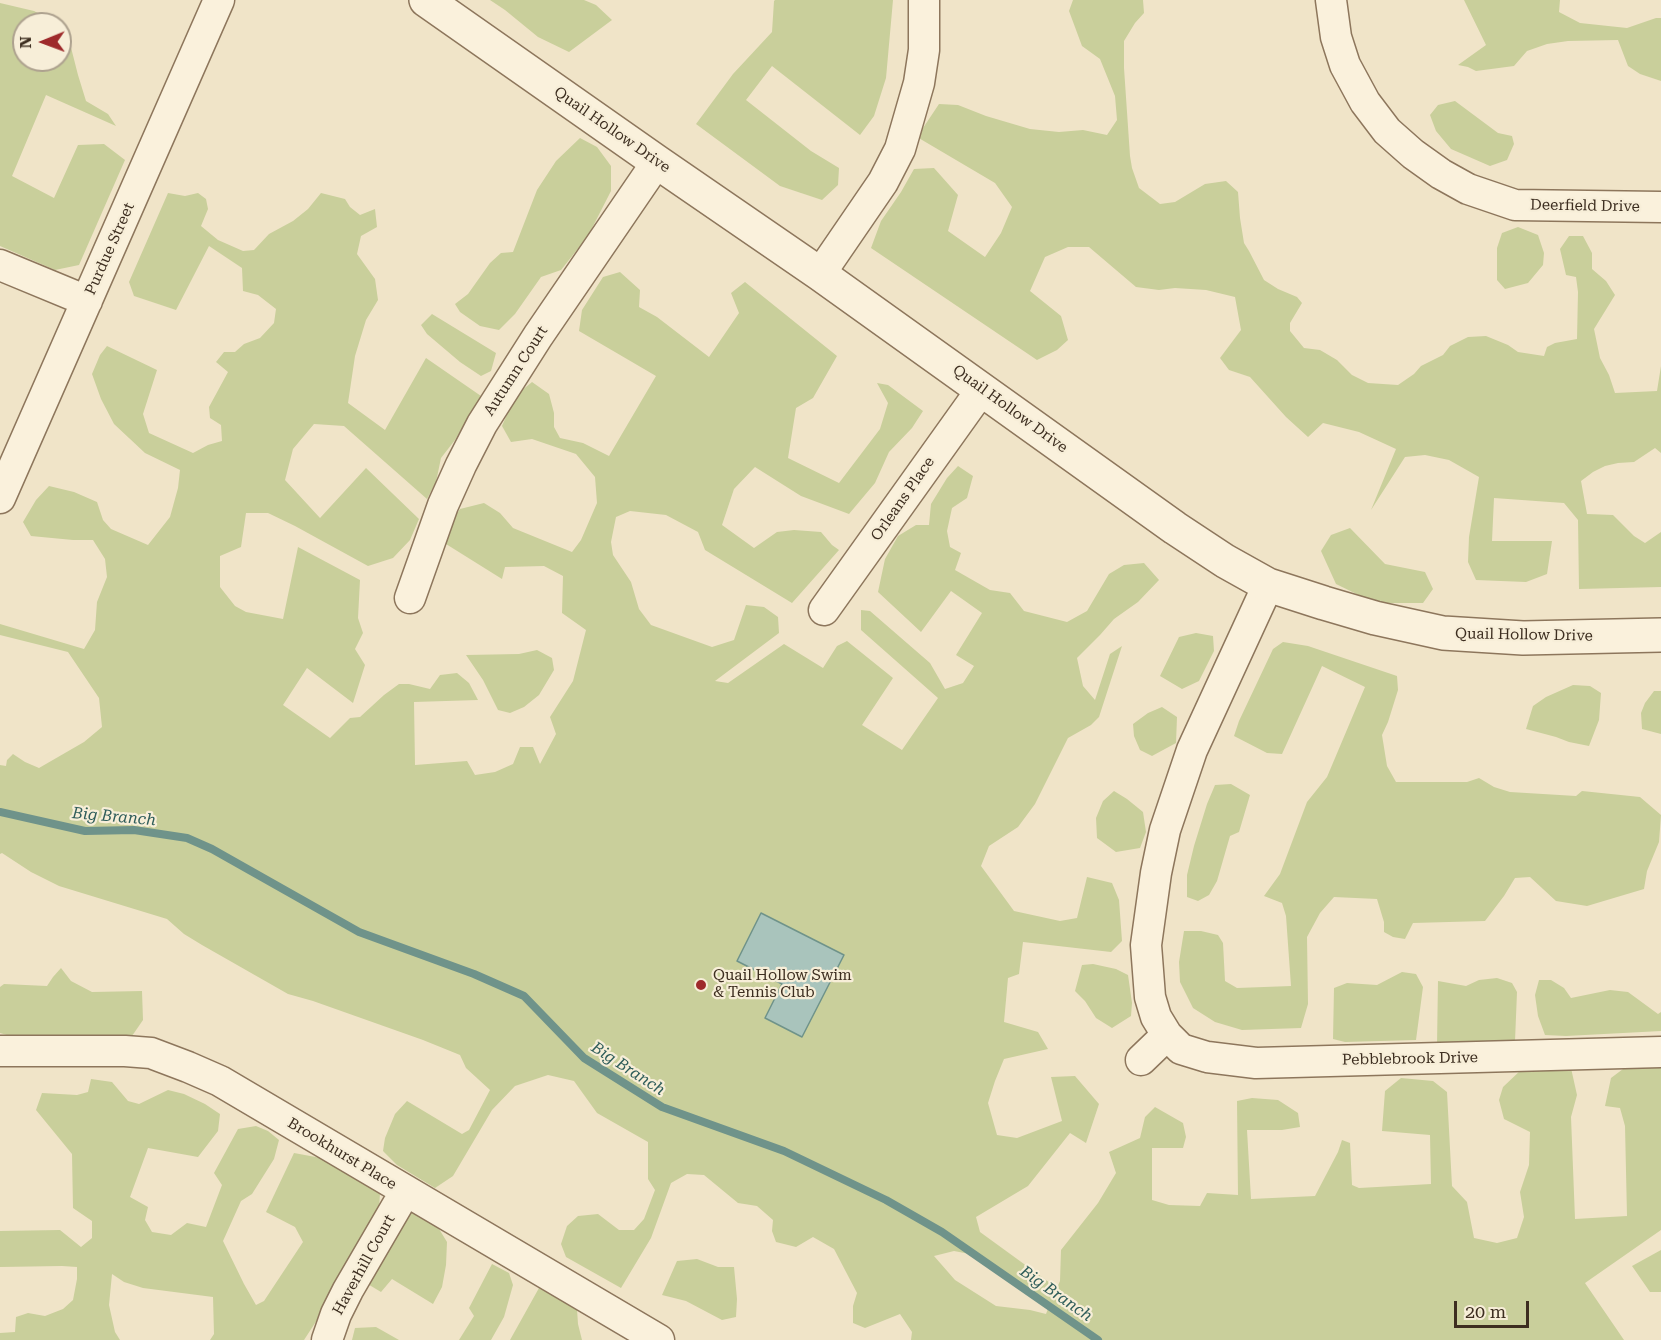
<!DOCTYPE html>
<style>
body{margin:0}
#map{position:relative;width:1661px;height:1340px;overflow:hidden;background:#f0e4c8;font-family:"Roboto Serif",serif}
canvas{display:block}
.north{position:absolute;left:12px;top:12px;width:60px;height:60px;box-sizing:border-box;background:#f7eed8;border:2px solid #ada18e;border-radius:50%;rotate:269deg;font-size:16px;font-weight:700;line-height:24px;text-align:center;color:#3d2e20}
.north::after{content:'';display:block;margin:auto;width:21px;height:27px;background:#9e2a2b;clip-path:polygon(50% 0,100% 100%,50% 72%,0 100%)}
.scale{position:absolute;left:1454px;top:1301px;width:75px;height:27px;box-sizing:border-box;border:3px solid #3d2e20;border-top:0;padding-left:8px;font-size:18px;line-height:21px;white-space:nowrap;color:#3d2e20;-webkit-text-stroke:4px #f7eed8;paint-order:stroke}
</style>
<div id="map">
<canvas width="1661" height="1340"></canvas>
<div class="north">N</div>
<div class="scale">20 m</div>
</div>
<script>
const context = document.querySelector('canvas').getContext('2d');
context.lineJoin = 'round';
function fillPath(path, color) { context.fillStyle = color; context.fill(path, 'evenodd'); }
const shape = rows => new Path2D(rows.map(r => 'M' + r).join(''));
function strokePath(path, color, width, dash) { context.strokeStyle = color; context.lineWidth = width; context.lineCap = dash ? 'butt' : 'round'; context.setLineDash(dash || []); context.stroke(path); }
function drawText(font, color, halo, rows, align = 'center') {
  context.font = font + ' "Roboto Serif",serif'; context.lineWidth = 4.5; context.setLineDash([]); context.textBaseline = 'middle'; context.strokeStyle = halo; context.fillStyle = color; for (const [text, x, y, turn = 0] of rows) {
    context.save(); context.translate(x, y); context.rotate((+turn || 0) * Math.PI / 180); context.textAlign = isNaN(turn) ? turn : align; if (halo) context.strokeText(text, 0, 0); context.fillText(text, 0, 0); context.restore();
  }
}
const green = shape([
 [490,0,584,0,596,5,612,20,569,52,538,37,505,10],
 [775,0,893,0,886,78,874,116,860,135,772,66,746,100,811,151,839,168,838,185,822,200,780,186,696,124,733,74,772,32,774,1],
 [1073,0,1143,0,1144,13,1135,23,1124,41,1124,68,1130,156,1132,168,1139,188,1160,204,1175,202,1205,184,1226,181,1238,192,1240,218,1244,243,1249,251,1264,280,1278,289,1297,297,1302,303,1290,323,1290,331,1304,348,1320,350,1337,360,1352,375,1368,383,1398,385,1414,374,1421,366,1443,355,1450,346,1468,337,1486,336,1508,345,1518,352,1544,356,1547,347,1555,343,1577,339,1578,292,1576,277,1566,275,1560,249,1569,236,1583,236,1592,253,1592,269,1606,281,1615,295,1594,329,1600,358,1609,375,1615,393,1657,391,1661,366,1661,453,1655,448,1634,462,1618,463,1605,466,1593,472,1581,481,1587,514,1613,515,1634,536,1645,543,1661,532,1661,587,1579,589,1578,520,1564,503,1494,498,1492,541,1552,541,1547,574,1526,582,1476,580,1468,562,1469,537,1479,477,1449,460,1425,455,1405,457,1371,510,1396,449,1359,432,1323,423,1308,437,1286,417,1250,377,1229,370,1220,358,1241,330,1235,297,1206,290,1175,288,1159,290,1136,287,1089,247,1068,247,1045,257,1030,291,1061,316,1068,340,1057,350,1037,360,871,248,881,221,901,192,914,169,934,168,958,195,948,231,985,257,1001,233,1012,207,995,183,917,137,939,104,958,105,986,116,1030,129,1059,132,1083,130,1107,135,1117,120,1115,96,1100,59,1082,46,1069,11],
 [1464,0,1560,0,1559,12,1580,23,1627,28,1656,18,1661,18,1661,81,1640,74,1628,66,1618,40,1568,41,1547,44,1527,51,1514,66,1476,71,1468,67,1458,65,1486,45],
 [0,3,34,11,59,24,24,24,24,60,60,60,60,25,66,28,78,75,86,101,108,114,116,126,46,95,12,176,54,198,78,145,104,144,125,160,79,265,55,270,0,246],
 [1455,101,1498,133,1512,136,1514,144,1507,160,1490,166,1451,149,1436,131,1430,115,1438,105],
 [580,138,597,147,611,166,611,191,588,236,561,270,541,277,515,314,499,330,480,326,460,312,455,304,468,294,490,263,501,253,513,252,537,190,556,161],
 [168,193,185,196,198,193,206,199,208,209,201,226,218,240,243,251,254,250,269,234,293,221,308,209,321,193,345,199,350,207,360,215,375,209,377,227,361,236,357,254,375,279,378,300,366,320,355,356,348,403,385,430,426,358,481,396,455,440,441,458,436,482,427,499,344,426,314,424,293,449,285,480,320,518,366,468,419,519,410,540,393,558,368,566,295,526,268,513,246,513,241,547,220,556,220,587,235,606,246,612,283,619,298,547,360,580,358,618,363,633,355,649,365,665,353,703,307,668,283,705,330,738,350,718,360,717,384,695,399,684,409,684,430,689,440,675,457,673,469,683,478,700,414,702,415,765,467,761,475,775,495,772,513,764,520,747,533,747,540,764,556,734,550,717,573,681,586,630,562,613,563,576,544,566,505,567,502,579,446,544,452,521,460,509,484,503,500,513,513,528,572,552,581,540,597,503,595,477,576,454,532,439,511,442,502,426,515,396,532,382,549,394,554,413,554,427,560,438,583,443,609,456,656,376,579,331,582,310,603,277,620,272,640,290,639,307,657,317,709,357,739,313,731,293,745,282,837,356,813,398,796,408,788,458,839,483,880,429,888,403,877,383,888,385,923,411,912,428,889,452,875,483,849,514,801,496,755,467,734,489,722,525,754,548,777,532,794,530,821,532,832,545,839,550,792,603,705,550,698,532,666,515,630,511,616,517,611,542,613,555,631,582,639,609,651,625,712,647,734,640,746,605,764,607,778,617,779,633,715,681,728,683,784,644,823,668,837,646,847,641,893,678,862,725,902,750,938,698,861,630,861,610,870,611,930,663,945,689,963,683,974,666,956,655,982,613,951,591,921,632,878,592,885,559,898,536,916,525,929,525,931,504,947,478,958,466,973,476,967,498,952,508,947,531,950,547,961,553,955,570,990,590,1010,593,1024,611,1067,622,1087,611,1109,574,1124,565,1144,563,1159,580,1138,602,1114,619,1100,635,1077,658,1083,686,1095,700,1110,654,1122,646,1099,717,1091,725,1068,738,1035,804,1018,827,989,846,981,866,1014,911,1060,921,1077,918,1087,877,1112,883,1119,900,1122,941,1111,952,1023,942,1019,974,1008,978,1004,1022,1038,1032,1048,1049,1004,1059,995,1081,988,1103,997,1135,1017,1138,1062,1121,1051,1077,1075,1076,1099,1104,1086,1143,1070,1133,1028,1186,976,1217,980,1232,1057,1288,1060,1281,1061,1250,1098,1203,1116,1173,1109,1152,1140,1138,1145,1117,1155,1107,1183,1123,1186,1137,1183,1148,1152,1148,1152,1200,1169,1205,1200,1206,1207,1193,1238,1195,1237,1101,1252,1098,1278,1100,1298,1113,1300,1127,1282,1130,1247,1130,1251,1199,1315,1196,1338,1152,1342,1140,1350,1143,1352,1185,1359,1188,1431,1184,1430,1135,1382,1131,1385,1091,1401,1078,1433,1081,1447,1092,1452,1186,1467,1202,1474,1238,1497,1243,1517,1238,1524,1217,1520,1192,1529,1165,1530,1132,1504,1119,1499,1100,1503,1087,1522,1069,1571,1068,1577,1095,1571,1117,1575,1219,1627,1216,1625,1126,1620,1108,1605,1106,1611,1078,1627,1066,1661,1061,1661,1230,1585,1283,1624,1340,911,1340,912,1332,900,1314,865,1328,853,1323,853,1306,857,1293,834,1249,813,1237,796,1247,776,1242,772,1231,773,1220,757,1206,738,1203,704,1175,687,1174,671,1183,651,1238,621,1288,566,1257,561,1244,567,1226,578,1216,598,1214,619,1230,634,1230,644,1219,655,1190,648,1179,648,1142,597,1113,574,1081,548,1075,515,1086,492,1110,453,1176,435,1188,397,1165,383,1151,385,1138,395,1114,407,1101,462,1134,469,1130,490,1090,466,1068,460,1055,423,1040,313,1001,288,994,202,945,184,934,167,919,59,886,31,872,2,853,0,854,0,765,6,766,7,760,13,754,25,762,39,768,84,742,102,727,99,698,68,652,0,635,0,624,84,649,95,630,97,602,107,577,105,559,93,540,73,540,31,536,23,522,36,500,49,486,74,492,97,502,103,520,111,529,148,545,170,517,178,488,180,470,145,453,114,424,101,399,92,374,100,355,107,346,157,370,143,414,149,433,193,453,208,445,222,441,221,425,210,418,209,407,228,372,216,362,224,352,235,352,244,344,260,338,274,323,276,309,258,295,243,291,242,268,209,246,176,310,134,296,129,282],
 [954,1251,975,1255,1049,1306,1046,1314,1030,1310,996,1306,955,1280,934,1256],
 [1518,227,1538,235,1544,253,1543,265,1528,283,1505,289,1497,280,1497,248,1502,233],
 [432,314,496,353,491,371,481,376,460,362,427,334,421,325],
 [1350,528,1385,564,1425,572,1433,589,1423,603,1375,603,1336,584,1321,551,1331,535],
 [1196,633,1213,636,1214,651,1199,681,1182,689,1160,676,1179,637],
 [1283,642,1308,646,1397,676,1398,690,1388,722,1382,735,1387,766,1396,782,1467,782,1479,778,1494,787,1510,792,1576,796,1582,791,1640,797,1661,815,1659,842,1647,871,1644,889,1587,906,1556,901,1530,877,1515,878,1504,896,1485,921,1413,923,1405,939,1393,937,1384,932,1384,922,1377,899,1334,897,1320,913,1307,937,1308,1004,1301,1028,1242,1030,1215,1022,1193,1008,1180,982,1179,962,1184,931,1201,931,1218,935,1223,943,1225,981,1237,988,1291,986,1286,916,1282,903,1264,896,1280,874,1307,802,1327,777,1365,687,1322,666,1282,754,1267,753,1234,736,1239,721,1273,649],
 [537,650,552,658,554,670,539,695,524,707,510,713,498,710,483,680,466,655,519,654],
 [1573,685,1590,686,1601,693,1599,720,1589,746,1569,742,1556,737,1526,729,1533,706,1546,697],
 [1654,691,1661,691,1661,734,1642,729,1641,713,1645,703],
 [1162,707,1177,717,1176,743,1152,756,1140,750,1134,736,1133,724,1148,713],
 [1231,784,1250,795,1239,832,1230,836,1217,881,1209,895,1198,901,1187,897,1187,875,1194,846,1207,804,1215,785],
 [1114,791,1127,799,1143,812,1146,832,1140,848,1116,852,1097,838,1096,818,1103,801],
 [1093,964,1116,969,1128,975,1132,1003,1131,1016,1112,1028,1096,1018,1085,1001,1075,991,1082,965],
 [61,968,71,981,92,992,142,991,143,1020,132,1036,10,1036,0,1033,0,987,4,984,47,986,53,977],
 [1402,972,1416,974,1423,987,1416,1040,1345,1042,1333,1039,1334,988,1347,983,1377,985],
 [1497,978,1512,983,1517,992,1515,1041,1475,1042,1437,1045,1438,981,1466,986,1479,980],
 [1539,980,1551,980,1564,988,1571,998,1610,990,1628,992,1658,1014,1661,1012,1661,1031,1566,1036,1545,1035,1538,1016,1535,995],
 [91,1079,112,1082,128,1101,139,1104,168,1090,184,1094,205,1104,220,1114,218,1131,198,1157,148,1148,130,1197,148,1207,145,1220,152,1232,171,1235,187,1223,206,1227,222,1185,214,1173,238,1129,256,1126,268,1131,279,1140,274,1159,252,1194,241,1201,223,1241,244,1284,256,1305,264,1301,303,1242,295,1227,266,1212,294,1153,321,1158,380,1193,378,1226,304,1340,210,1340,214,1334,213,1297,143,1288,124,1282,112,1274,109,1305,115,1332,120,1340,0,1340,0,1333,15,1332,16,1317,28,1313,45,1316,63,1309,73,1300,77,1279,77,1267,62,1266,0,1267,0,1231,60,1230,81,1247,92,1238,92,1221,73,1208,72,1154,36,1110,42,1093,77,1095,88,1092],
 [417,1206,436,1224,447,1242,446,1265,442,1287,433,1304,392,1279,381,1292,366,1283,406,1210],
 [1661,1250,1661,1292,1650,1292,1632,1266],
 [697,1259,718,1267,734,1267,737,1299,736,1317,722,1320,686,1301,662,1295,677,1261],
 [492,1264,509,1273,513,1285,504,1317,491,1340,459,1340,474,1316,469,1308],
 [539,1288,577,1309,578,1324,582,1340,510,1340],
 [376,1327,399,1340,352,1340,355,1328]
]);
const water = shape([
 [761,913,844,955,802,1037,765,1018,782,984,737,961,761,913]
]);
const stream = shape([
 [0,812,85,831,134,830,187,838,212,849,359,932,474,974,524,996,584,1058,662,1107,784,1151,886,1200,942,1232,1098,1340]
]);
const minor = shape([
 [1331,0,1336,37,1345,65,1365,102,1387,131,1413,154,1441,174,1468,189,1515,205,1661,207],
 [0,265,87,301],
 [820,274,883,182,900,149,919,83,924,50,924,0],
 [0,498,219,0],
 [1268,585,1192,750,1165,830,1156,873,1146,945,1150,997,1156,1017,1167,1035,1181,1049,1207,1057,1256,1063,1661,1052],
 [410,598,443,505,461,465,482,424,538,336,657,162],
 [824,610,982,389],
 [0,1051,125,1051,151,1053,188,1067,220,1081,659,1340],
 [1141,1060,1167,1035],
 [327,1340,336,1314,348,1290,405,1192]
]);
const tertiary = shape([
 [426,0,657,162,820,274,1175,528,1225,561,1268,585,1324,603,1375,618,1443,633,1523,638,1661,635]
]);
const markers = [
 [701,985,6,"#9e2a2b"]
];
const streetNames = [
 ["Quail Hollow Drive",612,130,35],
 ["Deerfield Drive",1585,206,1],
 ["Purdue Street",110,249,-66],
 ["Autumn Court",516,371,-57],
 ["Quail Hollow Drive",1010,409,36],
 ["Orleans Place",903,499,-55],
 ["Quail Hollow Drive",1524,635,1],
 ["Pebblebrook Drive",1410,1059,-1],
 ["Brookhurst Place",342,1154,31],
 ["Haverhill Court",364,1265,-61]
];
const poiNames = [
 ["Quail Hollow Swim",713,976],
 ["& Tennis Club",713,993]
];
const waterNames = [
 ["Big Branch",114,817,5],
 ["Big Branch",628,1069,33],
 ["Big Branch",1056,1294,35]
];
fillPath(green, '#c9cf9b');
fillPath(water, '#a9c4bc');
strokePath(water, '#6f938a', 1.5);
strokePath(stream, '#6f938a', 8);
strokePath(minor, '#8d765c', 33);
strokePath(tertiary, '#8d765c', 36);
strokePath(minor, '#faf1dc', 30);
strokePath(tertiary, '#faf1dc', 33);
for (const [x, y, r, color] of markers) { const dot = new Path2D(); dot.arc(x, y, r, 0, 2 * Math.PI); context.fillStyle = color; context.fill(dot); strokePath(dot, '#f7eed8', 2); }
drawText('15px', '#3d2e20', '#f7eed8', streetNames);
drawText('15px', '#3d2e20', '#f7eed8', poiNames, 'left');
drawText('italic 16px', '#2f5d5a', '#f7eed8', waterNames);
</script>
